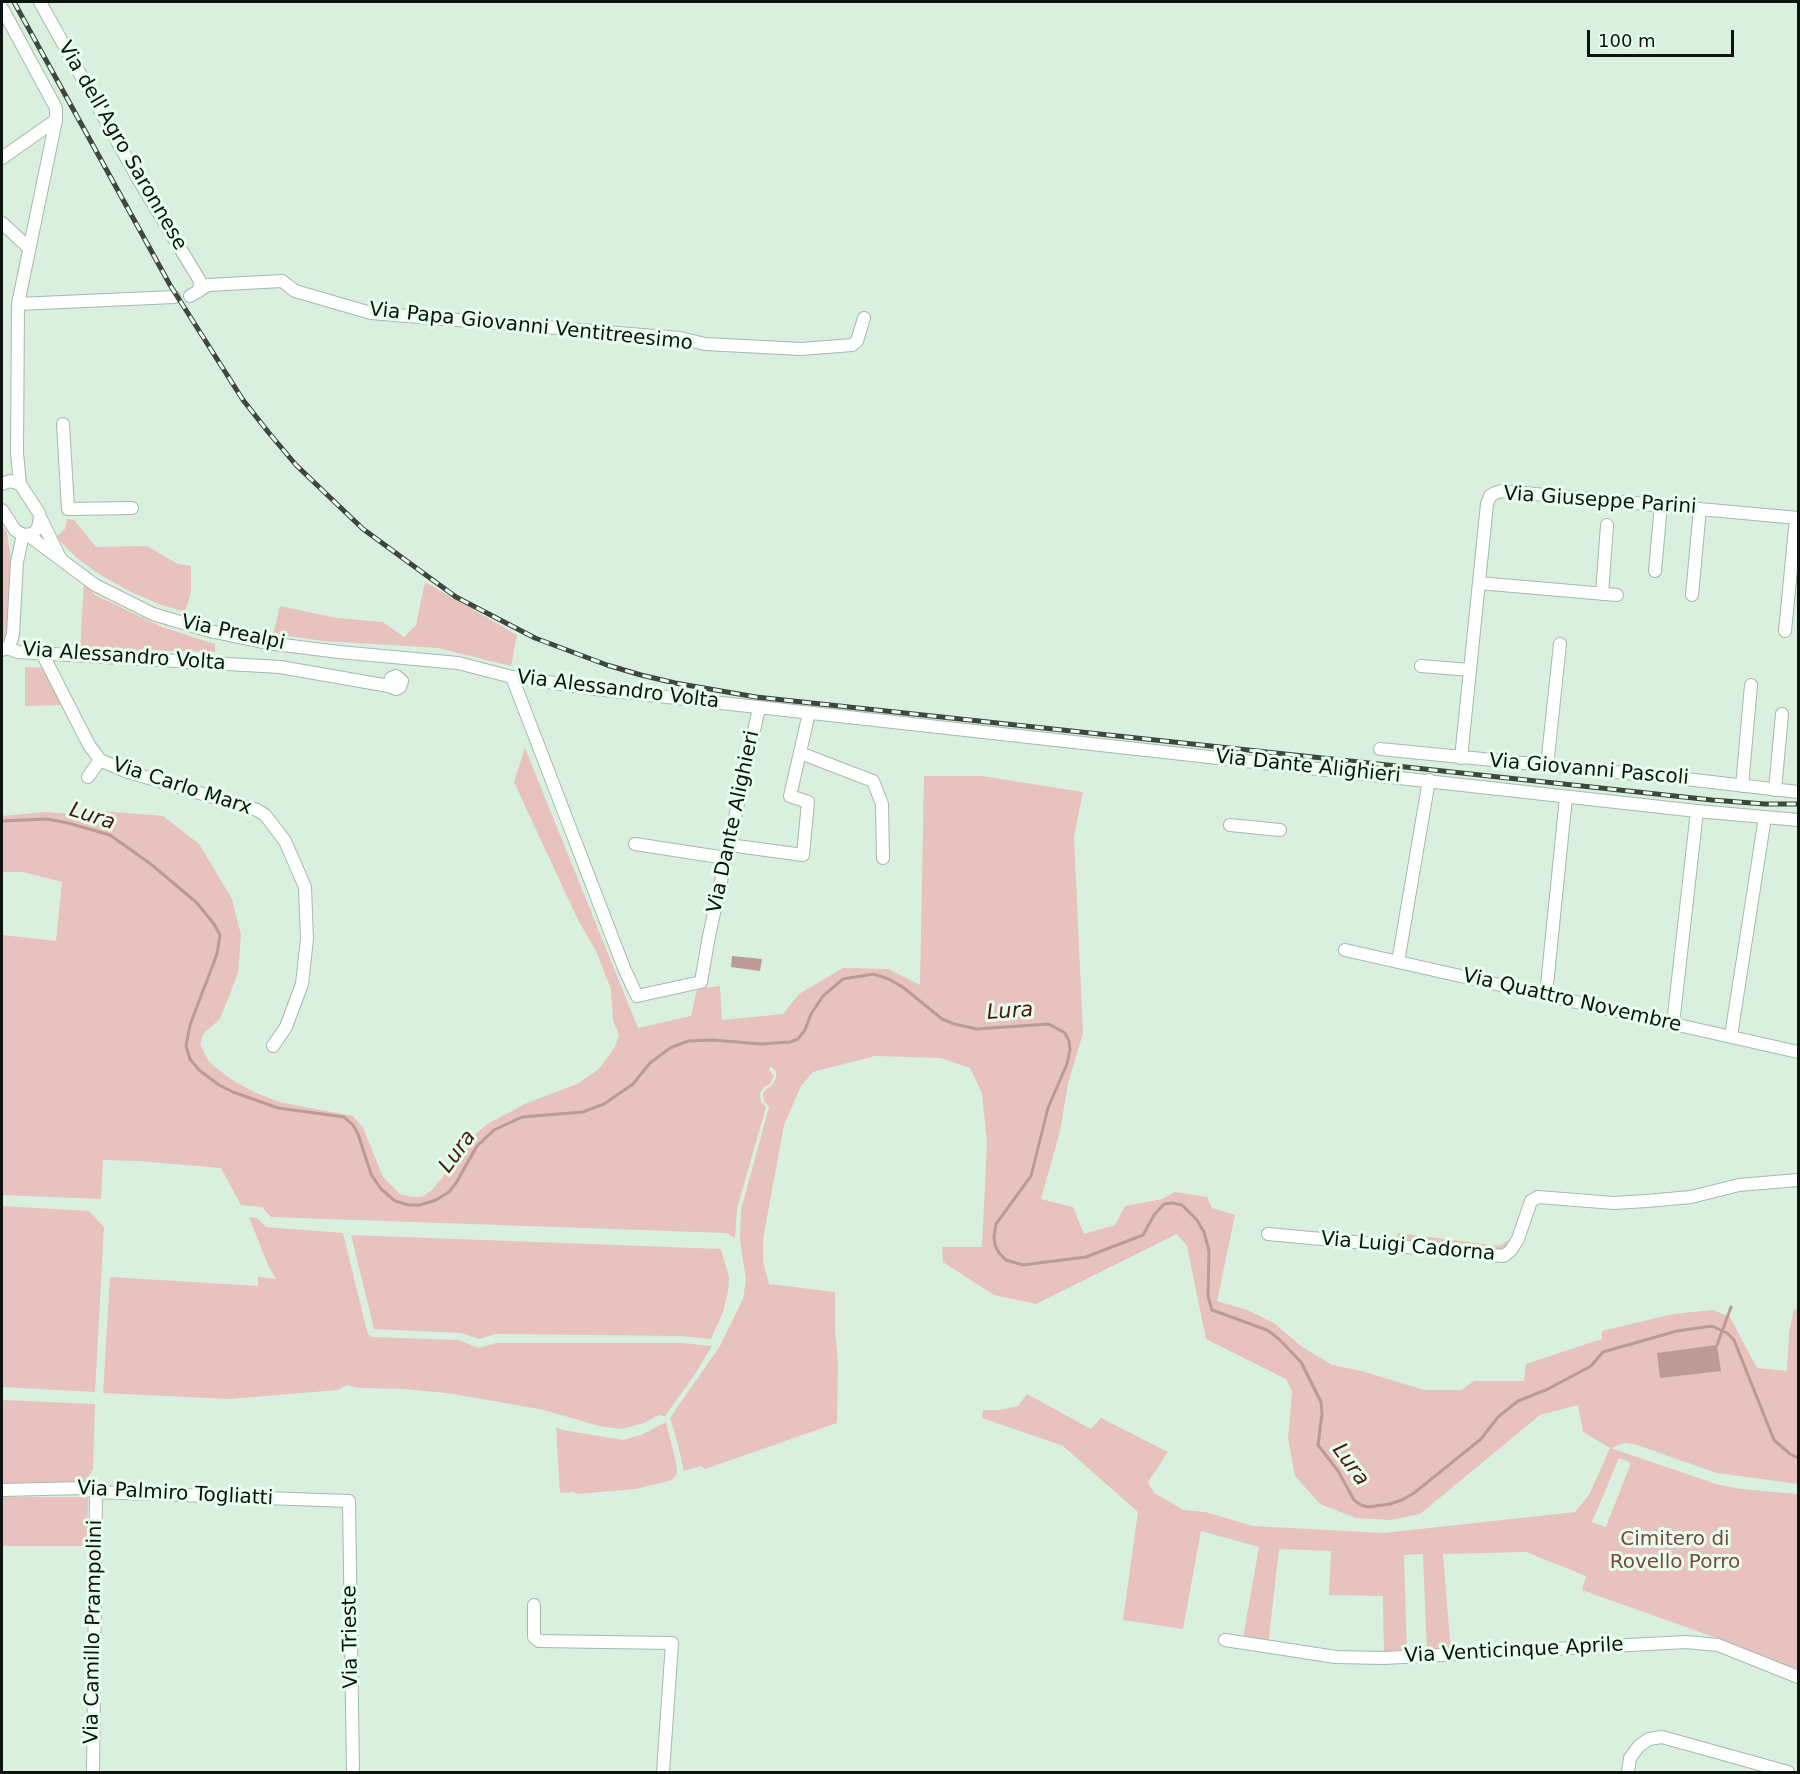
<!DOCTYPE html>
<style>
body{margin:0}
#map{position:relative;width:1800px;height:1774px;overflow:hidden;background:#daf0df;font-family:"DejaVu Sans",sans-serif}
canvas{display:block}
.frame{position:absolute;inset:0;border:3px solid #0d140f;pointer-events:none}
.scale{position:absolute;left:1587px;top:30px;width:147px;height:27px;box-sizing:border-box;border:3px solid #0d140f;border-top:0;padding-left:8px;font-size:18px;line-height:21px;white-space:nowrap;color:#0d140f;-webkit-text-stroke:4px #e8feec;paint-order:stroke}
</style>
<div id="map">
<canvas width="1800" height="1774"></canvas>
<div class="frame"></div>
<div class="scale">100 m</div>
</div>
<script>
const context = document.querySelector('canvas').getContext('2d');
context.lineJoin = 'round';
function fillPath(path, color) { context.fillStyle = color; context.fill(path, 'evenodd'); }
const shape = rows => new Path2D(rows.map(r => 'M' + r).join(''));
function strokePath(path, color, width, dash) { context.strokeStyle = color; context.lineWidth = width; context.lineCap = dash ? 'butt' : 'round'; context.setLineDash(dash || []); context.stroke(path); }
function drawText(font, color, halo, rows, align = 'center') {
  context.font = font + ' "DejaVu Sans",sans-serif'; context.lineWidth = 6; context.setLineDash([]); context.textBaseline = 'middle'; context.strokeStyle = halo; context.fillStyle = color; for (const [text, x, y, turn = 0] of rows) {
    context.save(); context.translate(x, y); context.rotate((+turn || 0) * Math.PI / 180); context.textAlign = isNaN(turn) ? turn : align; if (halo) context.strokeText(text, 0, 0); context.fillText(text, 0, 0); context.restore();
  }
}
const green = shape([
 [67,519,74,520,96,547,147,546,178,564,191,566,191,592,185,612,159,604,131,592,99,574,77,558,56,537,65,529],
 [2,524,7,533,11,560,8,638,5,642,2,642],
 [425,582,517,635,511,666,438,648,324,641,273,634,280,606,337,618,383,622,404,637,416,625],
 [84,583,95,595,162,627,215,644,215,652,80,649],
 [25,667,45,668,65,705,25,706],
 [525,748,638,1028,691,1016,697,989,720,986,722,1020,783,1014,799,994,843,968,888,969,920,985,924,776,982,776,1083,792,1074,837,1083,1033,1068,1084,1060,1131,1041,1199,1073,1207,1084,1234,1115,1225,1125,1206,1162,1199,1175,1192,1207,1197,1212,1208,1235,1215,1217,1301,1247,1310,1274,1323,1301,1346,1332,1365,1362,1371,1424,1390,1461,1390,1474,1381,1524,1381,1526,1364,1602,1339,1602,1331,1673,1314,1713,1310,1730,1317,1757,1368,1787,1371,1789,1332,1794,1310,1798,1309,1798,1484,1717,1473,1634,1444,1625,1443,1611,1448,1716,1484,1741,1489,1798,1494,1798,1672,1708,1635,1582,1590,1586,1576,1526,1552,1443,1554,1451,1652,1427,1653,1423,1554,1404,1555,1407,1654,1384,1655,1383,1596,1329,1595,1331,1551,1279,1549,1268,1646,1243,1638,1259,1547,1201,1531,1183,1629,1123,1620,1138,1512,1063,1446,982,1418,983,1410,1000,1410,1018,1406,1027,1394,1091,1429,1101,1418,1168,1452,1148,1482,1154,1493,1184,1510,1205,1512,1253,1526,1384,1533,1575,1512,1589,1495,1610,1448,1583,1432,1578,1405,1540,1415,1420,1514,1391,1520,1356,1518,1320,1504,1295,1476,1288,1439,1292,1391,1286,1379,1206,1339,1187,1246,1177,1234,1036,1304,994,1295,943,1262,942,1247,982,1247,987,1143,982,1093,970,1068,940,1058,875,1056,813,1072,801,1086,784,1125,763,1239,763,1261,769,1284,835,1292,835,1329,838,1364,837,1423,705,1469,701,1466,684,1471,677,1441,670,1418,720,1346,743,1299,746,1279,740,1241,741,1210,769,1107,764,1101,763,1093,772,1085,776,1078,776,1071,770,1066,769,1070,774,1076,770,1084,764,1087,760,1093,761,1102,766,1107,737,1209,735,1238,726,1233,271,1217,262,1207,241,1205,221,1168,138,1161,103,1160,101,1199,2,1195,2,935,56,941,62,882,23,872,2,872,2,816,46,812,70,814,81,818,90,810,163,816,199,844,232,899,241,935,238,973,220,1019,204,1033,200,1044,209,1062,232,1080,254,1092,279,1102,353,1116,363,1128,383,1177,400,1194,411,1197,422,1197,432,1190,442,1178,464,1143,489,1123,525,1104,579,1083,599,1069,615,1047,619,1035,613,1020,611,989,595,949,578,920,514,782],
 [1619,1458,1631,1463,1606,1527,1592,1522],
 [2,1206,89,1211,104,1227,95,1392,2,1387],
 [249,1217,257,1218,266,1227,343,1233,368,1335,373,1337,458,1340,479,1348,496,1343,680,1343,712,1346,695,1374,665,1416,659,1415,644,1423,622,1429,599,1426,544,1410,482,1399,447,1393,404,1389,359,1388,347,1385,338,1390,229,1399,103,1393,110,1277,258,1286,258,1277,276,1279,268,1265],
 [1398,1233,1499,1246,1509,1240,1504,1249,1495,1252,1396,1242],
 [351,1235,721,1249,729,1277,728,1292,723,1312,711,1339,680,1336,496,1334,479,1339,461,1333,374,1329],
 [2,1400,95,1404,93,1469,85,1482,2,1483],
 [666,1422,676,1462,677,1474,672,1480,636,1489,576,1494,574,1492,560,1493,556,1427,562,1430,623,1440,641,1435],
 [2,1497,88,1497,87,1546,2,1546]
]);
const water = shape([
 [732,956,762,959,760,971,731,967],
 [1717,1345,1721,1371,1660,1378,1657,1353]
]);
const stream = shape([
 [2,821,47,819,68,823,110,835,152,865,197,903,214,924,220,935,217,954,190,1025,186,1046,190,1059,199,1070,219,1085,233,1092,278,1108,344,1117,353,1125,358,1134,371,1174,381,1189,395,1201,409,1205,420,1205,436,1200,449,1192,456,1183,477,1146,494,1130,522,1117,583,1112,604,1104,633,1084,650,1063,670,1048,688,1041,713,1040,760,1044,790,1042,798,1039,805,1030,811,1014,823,996,843,979,873,974,889,979,904,988,942,1019,954,1024,977,1029,1049,1024,1065,1033,1069,1041,1070,1050,1067,1064,1048,1108,1031,1176,996,1224,994,1237,995,1245,999,1253,1006,1260,1023,1265,1086,1257,1143,1235,1154,1215,1164,1204,1172,1203,1182,1205,1197,1220,1204,1232,1209,1251,1208,1296,1212,1310,1267,1330,1279,1339,1301,1362,1321,1402,1322,1414,1318,1445,1338,1471,1354,1500,1361,1505,1368,1507,1390,1504,1402,1500,1414,1493,1481,1439,1498,1417,1518,1401,1548,1389,1591,1366,1603,1352,1677,1331,1712,1326,1727,1333,1734,1340,1774,1440,1790,1454,1798,1458],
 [1717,1345,1731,1307]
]);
const minor = shape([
 [40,2,140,182,200,281,199,291],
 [2,8,56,108,56,120,18,304,17,453,20,484],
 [2,158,56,120],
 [2,223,29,248],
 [190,296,208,285,282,281,295,291,371,313,680,338,705,344,801,349,852,345,857,341,864,318],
 [18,304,174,297],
 [63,424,68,509,132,508],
 [2,484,10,481,20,484,39,513,40,517,38,528,33,534,23,535,15,530,2,510],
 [40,517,60,558],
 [28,535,95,585,153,614,210,631,267,643,339,652,458,663,512,677,604,690,1697,811,1798,820],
 [1655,571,1661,505],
 [1479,583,1617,595],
 [1602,594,1607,525],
 [1692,595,1700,509],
 [1785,631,1796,518],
 [7,648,10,644,13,634,17,562,23,535],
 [2,650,7,648,18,652,280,667,389,686,396,689,400,687,402,681,396,676,391,678,389,686],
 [42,653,89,745,100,760,125,771,257,810,265,815,285,841,305,887,307,939,302,984,286,1027,273,1046],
 [1421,666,1470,670],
 [512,677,624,968,637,996,701,982,709,936,759,708],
 [1380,749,1677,778,1798,792],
 [800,753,873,781,882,804,883,858],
 [1461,758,1487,504,1490,496,1495,493,1502,491,1798,518],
 [1547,766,1560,644],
 [88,777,100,760],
 [1742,786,1751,685],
 [1775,790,1782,714],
 [1230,825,1280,830],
 [635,844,726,858],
 [729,845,803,855,808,802,790,796,809,713],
 [1345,950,1798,1052],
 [1398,962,1429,780],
 [1546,995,1566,797],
 [1673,1024,1697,811],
 [1731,1036,1765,817],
 [1268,1234,1504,1256,1511,1250,1518,1239,1531,1201,1538,1197,1614,1203,1647,1201,1691,1197,1739,1185,1798,1180],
 [2,1490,84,1488,96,1492,349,1501,353,1772],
 [534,1605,534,1637,539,1641,672,1643,663,1772],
 [1225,1640,1336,1657,1384,1658,1686,1642,1718,1645,1798,1677],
 [93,1772,96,1492],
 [1628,1772,1630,1758,1639,1746,1649,1739,1662,1737,1788,1772]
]);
const rail = shape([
 [14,2,170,285,243,400,269,433,296,465,363,529,456,597,535,638,607,665,641,675,675,683,756,697,1712,800,1765,804,1798,804]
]);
const streetNames = [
 ["Via dell'Agro Saronnese",122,146,60],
 ["Via Papa Giovanni Ventitreesimo",531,327,6],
 ["Via Giuseppe Parini",1600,501,4],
 ["Via Prealpi",233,633,12],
 ["Via Alessandro Volta",124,657,4],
 ["Via Alessandro Volta",618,690,7],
 ["Via Dante Alighieri",1308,767,6],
 ["Via Giovanni Pascoli",1589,770,5],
 ["Via Carlo Marx",182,787,18],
 ["Via Dante Alighieri",734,822,-78],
 ["Via Quattro Novembre",1572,1001,13],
 ["Via Luigi Cadorna",1408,1247,5],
 ["Via Palmiro Togliatti",175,1494,3],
 ["Via Camillo Prampolini",94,1632,-89],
 ["Via Trieste",351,1637,-91],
 ["Via Venticinque Aprile",1514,1651,-3]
];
const parkNames = [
 ["Cimitero di",1675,1540],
 ["Rovello Porro",1675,1563]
];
const waterNames = [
 ["Lura",92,817,18],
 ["Lura",1010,1012,-4],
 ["Lura",458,1152,-54],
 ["Lura",1350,1465,54]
];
fillPath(green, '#e7c2be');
fillPath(water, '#be9a96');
strokePath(stream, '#be9a96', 3);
strokePath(minor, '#a5baaa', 14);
strokePath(minor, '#fff', 12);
strokePath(rail, '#3d473f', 5);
strokePath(rail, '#e8feec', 3, [9]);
drawText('20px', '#0d140f', '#e8feec', streetNames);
drawText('20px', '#7b4742', '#e8feec', parkNames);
drawText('italic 21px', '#491916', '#e8feec', waterNames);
</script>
